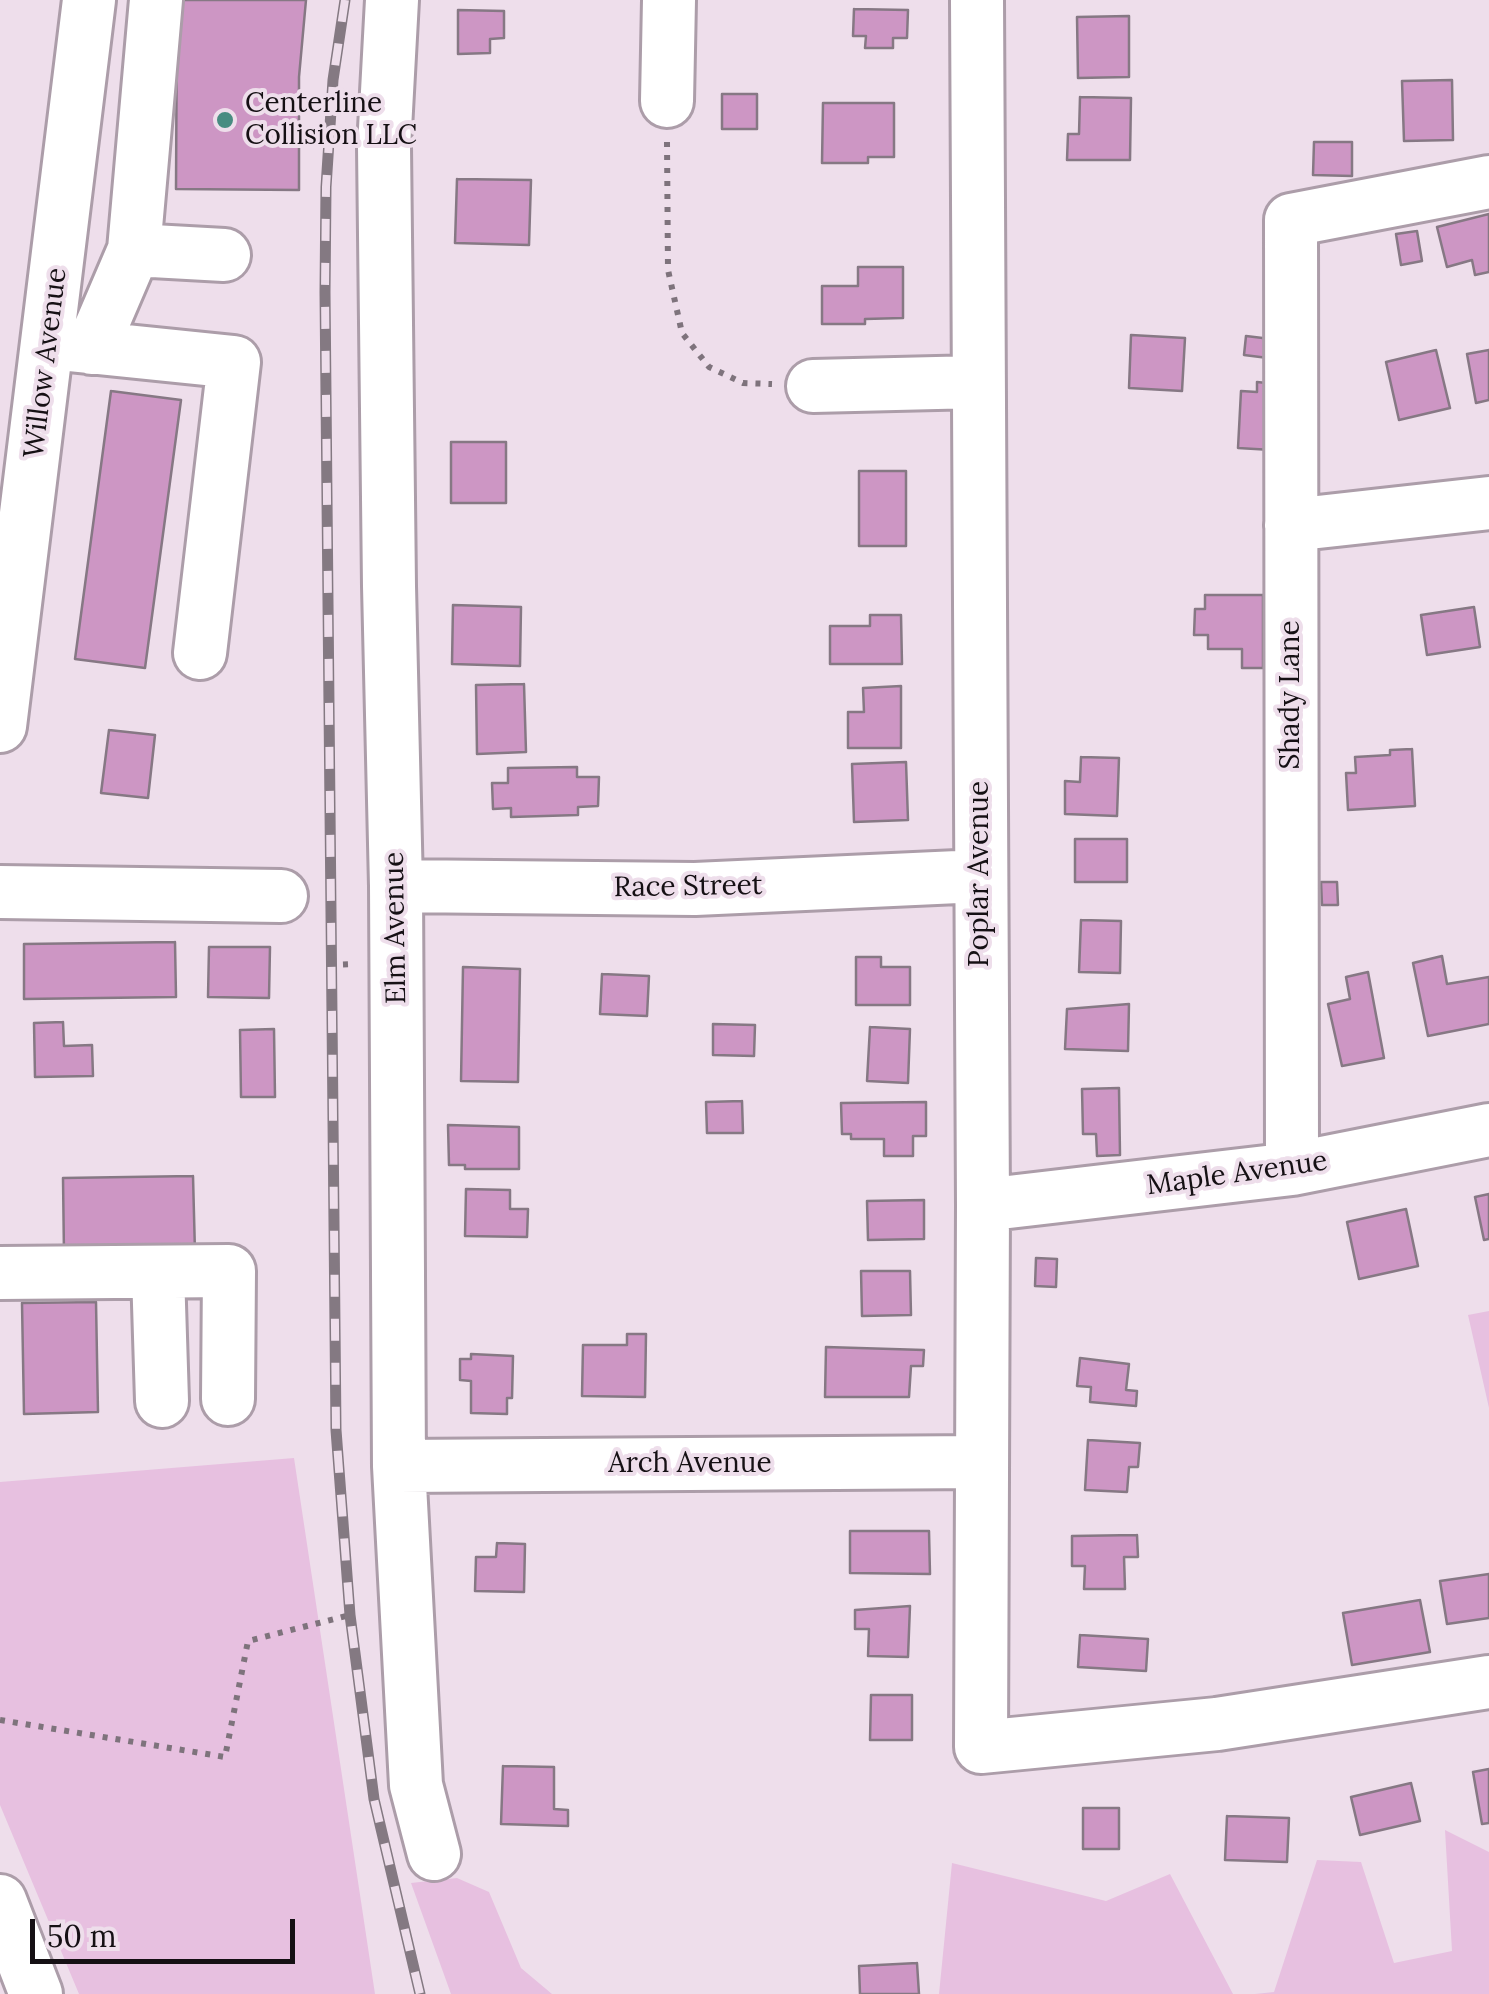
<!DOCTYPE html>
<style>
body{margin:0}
#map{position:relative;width:1489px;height:1994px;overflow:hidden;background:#eedeeb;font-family:Lora,serif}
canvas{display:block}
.scale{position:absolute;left:30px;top:1919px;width:265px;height:45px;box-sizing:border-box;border:5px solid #151014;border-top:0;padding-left:12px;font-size:30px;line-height:35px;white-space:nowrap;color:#151014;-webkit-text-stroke:8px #eedeeb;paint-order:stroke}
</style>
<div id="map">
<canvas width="1489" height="1994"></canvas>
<div class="scale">50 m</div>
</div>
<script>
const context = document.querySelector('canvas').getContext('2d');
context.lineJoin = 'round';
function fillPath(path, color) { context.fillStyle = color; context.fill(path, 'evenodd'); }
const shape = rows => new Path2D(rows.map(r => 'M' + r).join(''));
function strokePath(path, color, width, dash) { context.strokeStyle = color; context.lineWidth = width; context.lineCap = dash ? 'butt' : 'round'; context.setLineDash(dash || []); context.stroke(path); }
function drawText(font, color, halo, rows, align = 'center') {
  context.font = font + ' Lora,serif'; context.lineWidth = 8; context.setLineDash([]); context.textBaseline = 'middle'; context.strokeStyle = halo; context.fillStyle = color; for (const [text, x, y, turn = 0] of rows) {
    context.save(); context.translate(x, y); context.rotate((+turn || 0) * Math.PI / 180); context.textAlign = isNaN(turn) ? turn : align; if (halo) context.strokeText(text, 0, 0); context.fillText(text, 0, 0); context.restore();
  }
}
const green = shape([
 [1489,1311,1489,1408,1468,1315],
 [294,1458,375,1994,79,1994,0,1805,0,1482],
 [1445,1830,1489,1852,1489,1994,1255,1994,1274,1992,1317,1860,1361,1862,1394,1963,1452,1951],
 [952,1863,1106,1901,1170,1874,1233,1994,939,1994],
 [457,1878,489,1892,521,1968,552,1994,451,1994,411,1883]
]);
const building = shape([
 [177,0,306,0,299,77,299,190,176,189,177,0],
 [854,9,908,10,907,38,893,38,893,48,865,48,866,36,853,36,854,9],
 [458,10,504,11,504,38,490,39,490,53,458,54,458,10],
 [1129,16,1129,77,1078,78,1077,17,1129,16],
 [1452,80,1453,140,1404,141,1402,81,1452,80],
 [722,94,757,94,757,129,722,129,722,94],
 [1080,97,1131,98,1130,160,1067,160,1068,134,1079,134,1080,97],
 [823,103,894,103,894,157,868,157,868,163,822,163,823,103],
 [1314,142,1352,142,1352,176,1313,175,1314,142],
 [457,179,531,180,529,245,455,243,457,179],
 [1489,214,1489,272,1475,275,1472,260,1447,267,1437,227,1489,214],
 [1417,231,1422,261,1401,265,1396,234,1417,231],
 [858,267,903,267,903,318,865,319,865,324,822,324,822,286,858,286,858,267],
 [1131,335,1185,338,1182,391,1129,388,1131,335],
 [1246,336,1271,339,1268,358,1244,355,1246,336],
 [1436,350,1450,408,1399,420,1386,362,1436,350],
 [1489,350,1489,400,1476,403,1467,354,1489,350],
 [1257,382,1276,384,1272,450,1238,448,1241,391,1257,392,1257,382],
 [111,391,181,400,145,668,75,659,111,391],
 [451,442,506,442,506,503,451,503,451,442],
 [859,471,906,471,906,546,859,546,859,471],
 [1205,595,1263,595,1263,668,1242,668,1242,649,1208,649,1208,635,1194,635,1195,609,1205,609,1205,595],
 [453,605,521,607,520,666,452,664,453,605],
 [1474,607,1480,647,1427,655,1421,615,1474,607],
 [870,615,901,615,902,664,830,664,830,626,870,626,870,615],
 [524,684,526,752,477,754,476,685,524,684],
 [901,686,901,748,848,748,848,712,864,712,863,688,901,686],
 [109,730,155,735,148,798,101,793,109,730],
 [1412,749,1415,806,1348,810,1346,773,1356,773,1355,757,1390,755,1390,750,1412,749],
 [1081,757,1119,758,1117,816,1065,814,1065,781,1080,782,1081,757],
 [906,762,908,820,854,822,852,764,906,762],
 [577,767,577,777,599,777,598,806,578,807,578,815,511,817,511,808,493,809,492,783,508,783,508,768,577,767],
 [1075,839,1127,839,1127,882,1075,882,1075,839],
 [1321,882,1337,882,1338,905,1322,905,1321,882],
 [1081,920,1121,921,1120,973,1079,972,1081,920],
 [175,942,176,997,24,999,24,944,175,942],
 [209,947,270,947,269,998,208,997,209,947],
 [1442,956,1447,984,1489,977,1489,1024,1428,1036,1413,963,1442,956],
 [856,957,881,957,881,967,910,967,910,1005,856,1005,856,957],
 [463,967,520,969,518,1082,461,1081,463,967],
 [1368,972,1384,1058,1342,1066,1328,1004,1350,999,1346,977,1368,972],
 [602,974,649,976,647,1016,600,1014,602,974],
 [1129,1004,1128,1051,1065,1049,1067,1009,1129,1004],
 [63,1022,64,1046,92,1045,93,1076,35,1077,34,1023,63,1022],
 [713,1024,755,1025,754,1056,713,1055,713,1024],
 [870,1027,910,1029,908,1083,867,1081,870,1027],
 [274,1029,275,1097,241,1097,240,1030,274,1029],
 [1119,1088,1120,1155,1097,1156,1096,1134,1083,1134,1082,1089,1119,1088],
 [742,1101,743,1133,707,1133,706,1102,742,1101],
 [926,1102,926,1136,913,1136,913,1156,884,1156,884,1139,851,1139,851,1134,842,1134,841,1103,926,1102],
 [448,1125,519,1127,519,1169,465,1169,465,1165,449,1165,448,1125],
 [193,1176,195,1253,64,1255,63,1178,193,1176],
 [466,1189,510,1190,510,1209,528,1209,527,1237,465,1236,466,1189],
 [1489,1194,1489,1239,1484,1240,1475,1197,1489,1194],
 [924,1200,924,1239,868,1240,867,1201,924,1200],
 [1406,1209,1418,1266,1359,1279,1347,1222,1406,1209],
 [1036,1258,1057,1259,1056,1287,1035,1286,1036,1258],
 [861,1271,910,1271,911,1315,862,1316,861,1271],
 [96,1302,98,1412,24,1414,22,1303,96,1302],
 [627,1334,646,1334,645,1397,582,1396,583,1345,627,1345,627,1334],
 [826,1347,924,1350,923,1366,911,1366,909,1397,825,1397,826,1347],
 [471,1354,513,1356,512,1398,507,1398,507,1414,471,1413,471,1381,460,1380,460,1359,471,1359,471,1354],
 [1080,1358,1129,1364,1126,1390,1137,1391,1136,1406,1090,1402,1091,1387,1077,1386,1080,1358],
 [1088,1440,1140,1443,1138,1467,1129,1467,1127,1492,1085,1490,1088,1440],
 [850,1531,929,1531,930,1574,850,1573,850,1531],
 [1137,1535,1138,1557,1124,1557,1125,1589,1084,1589,1085,1566,1072,1566,1072,1536,1137,1535],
 [497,1543,525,1544,524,1592,475,1591,476,1557,496,1557,497,1543],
 [1489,1574,1489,1618,1447,1624,1440,1581,1489,1574],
 [1420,1600,1430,1652,1352,1665,1343,1613,1420,1600],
 [910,1606,908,1657,868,1656,869,1629,855,1629,855,1610,910,1606],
 [1080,1635,1148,1639,1146,1671,1078,1667,1080,1635],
 [871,1695,912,1695,912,1740,870,1740,871,1695],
 [503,1766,554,1767,554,1809,568,1810,568,1826,501,1824,503,1766],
 [1489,1769,1489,1823,1482,1824,1473,1772,1489,1769],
 [1411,1783,1420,1821,1360,1835,1351,1797,1411,1783],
 [1083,1808,1119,1808,1119,1849,1083,1849,1083,1808],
 [1227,1816,1289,1818,1287,1862,1225,1860,1227,1816],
 [917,1963,919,1994,860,1994,859,1966,917,1963]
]);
const path = shape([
 [667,142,668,270,682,333,709,367,743,383,772,384],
 [330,965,355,964],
 [0,1720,225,1757,248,1641,350,1615]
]);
const minor = shape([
 [392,0,384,147,389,586,396,886,399,1466,416,1785,434,1854],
 [977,0,983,1205,981,1747,1217,1724,1489,1682],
 [667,101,669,0],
 [134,250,156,0],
 [49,343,234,362,200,653],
 [92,348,134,250,224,255],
 [813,386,978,382],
 [1291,525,1489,503],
 [0,726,89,0],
 [396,886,695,889,980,876],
 [0,892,281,896],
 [1292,1169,1291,220,1489,182],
 [983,1205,1292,1169,1489,1130],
 [158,1272,162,1401],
 [0,1273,229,1271,228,1399],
 [399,1466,981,1462],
 [0,1901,36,1994]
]);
const rail = shape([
 [345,0,333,80,326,187,325,292,336,1430,350,1615,374,1799,420,1994]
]);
const markers = [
 [225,120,10,"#488c81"]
];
const poiNames = [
 ["Centerline",245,104],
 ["Collision LLC",245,136]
];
const streetNames = [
 ["Willow Avenue",46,363,-83],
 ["Shady Lane",1291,695,-90],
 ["Poplar Avenue",980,874,-90],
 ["Race Street",688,887,-1],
 ["Elm Avenue",396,928,-91],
 ["Maple Avenue",1237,1174,-8],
 ["Arch Avenue",690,1464]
];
fillPath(green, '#e7c0e0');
fillPath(building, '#cd96c4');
strokePath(building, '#867884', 2.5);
strokePath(minor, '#ac9da9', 58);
strokePath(path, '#7e737c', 6, [5, 8]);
strokePath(minor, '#fff', 52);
strokePath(rail, '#847982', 11);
strokePath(rail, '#eedeeb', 8, [22]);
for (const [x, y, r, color] of markers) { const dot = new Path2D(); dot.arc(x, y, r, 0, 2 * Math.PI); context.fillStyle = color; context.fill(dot); strokePath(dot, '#eedeeb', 4); }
drawText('28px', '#151014', '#eedeeb', poiNames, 'left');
drawText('28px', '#151014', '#eedeeb', streetNames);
</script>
